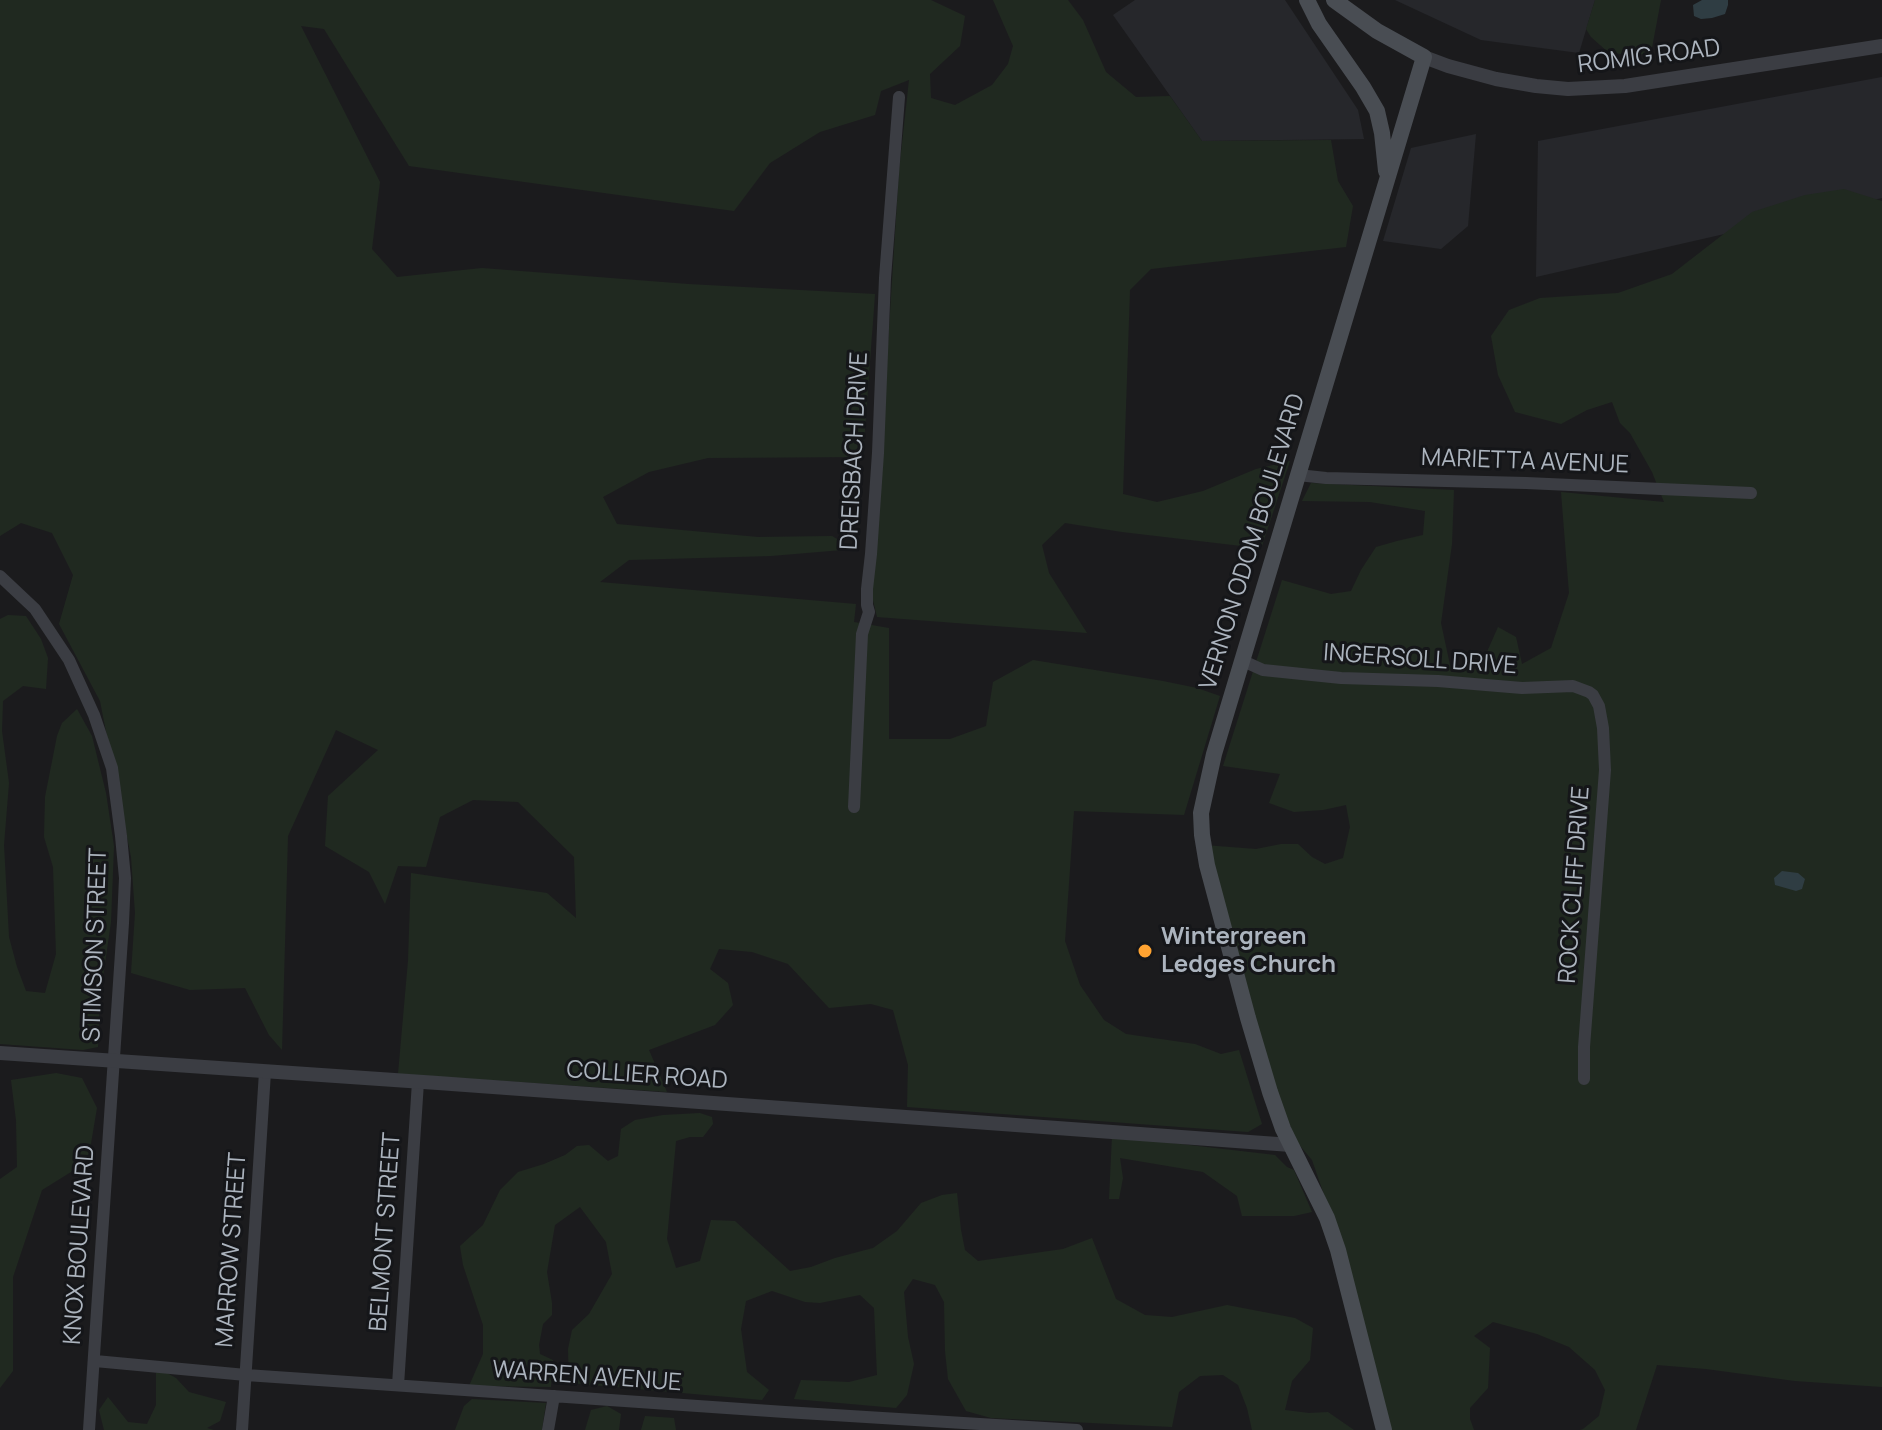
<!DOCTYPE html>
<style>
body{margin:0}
canvas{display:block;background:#1b1b1d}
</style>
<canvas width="1882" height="1430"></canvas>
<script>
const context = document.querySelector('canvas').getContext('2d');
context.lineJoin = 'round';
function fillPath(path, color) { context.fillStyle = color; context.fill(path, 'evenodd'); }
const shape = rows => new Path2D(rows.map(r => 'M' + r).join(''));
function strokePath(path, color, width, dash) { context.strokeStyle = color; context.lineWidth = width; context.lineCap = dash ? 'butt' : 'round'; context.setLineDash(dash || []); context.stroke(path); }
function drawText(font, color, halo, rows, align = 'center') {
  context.font = font + ' Manrope,sans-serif'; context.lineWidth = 6; context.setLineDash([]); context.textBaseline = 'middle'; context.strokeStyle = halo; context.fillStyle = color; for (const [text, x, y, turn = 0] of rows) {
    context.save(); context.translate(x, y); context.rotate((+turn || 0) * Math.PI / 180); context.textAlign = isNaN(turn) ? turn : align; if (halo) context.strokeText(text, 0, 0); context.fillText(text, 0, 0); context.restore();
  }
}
const built = shape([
 [1135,0,1285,0,1358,110,1364,139,1202,141,1113,15],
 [1395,0,1595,0,1579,53,1481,40],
 [1882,77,1882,198,1536,277,1538,141],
 [1476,134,1468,226,1441,249,1383,241,1411,148]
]);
const green = shape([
 [0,0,931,0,965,16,960,46,930,74,931,98,955,105,992,85,1008,64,1013,46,993,0,1068,0,1083,20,1106,72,1136,97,1170,96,1202,141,1331,140,1338,181,1353,206,1346,247,1151,269,1130,290,1123,494,1157,502,1203,491,1256,469,1290,461,1262,546,1250,547,1122,532,1065,523,1042,545,1049,573,1087,633,877,617,872,596,899,171,909,80,881,91,875,115,820,132,770,163,734,211,409,166,324,29,301,26,380,182,372,249,397,277,482,268,688,284,875,294,863,457,708,458,649,472,603,497,617,524,758,537,832,536,854,549,771,556,629,560,600,582,856,604,854,622,889,628,889,739,950,739,986,726,993,682,1033,660,1163,681,1197,688,1220,696,1184,815,1074,811,1065,941,1080,985,1104,1020,1126,1034,1195,1044,1221,1054,1239,1050,1262,1124,1248,1132,907,1107,908,1065,893,1010,871,1004,829,1008,788,964,752,952,719,949,710,969,728,983,733,1005,715,1025,649,1050,667,1092,398,1074,408,961,411,873,547,893,576,918,574,857,518,802,473,800,440,817,426,867,398,866,385,904,369,872,325,846,328,796,378,750,336,730,288,836,282,1050,269,1035,245,988,190,990,131,973,135,913,131,857,100,701,59,624,73,575,52,533,21,523,0,536],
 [1595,0,1661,0,1651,53,1636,55,1609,53,1591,37,1586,29],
 [1844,189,1882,201,1882,1387,1795,1381,1706,1369,1657,1365,1636,1430,1580,1430,1583,1429,1599,1416,1605,1390,1595,1370,1569,1347,1537,1334,1493,1322,1474,1336,1490,1348,1488,1388,1470,1408,1470,1419,1474,1430,1391,1430,1338,1235,1312,1160,1290,1134,1204,845,1256,849,1281,844,1298,844,1312,857,1325,864,1343,858,1350,827,1346,805,1323,810,1294,812,1269,803,1280,774,1223,766,1282,580,1331,594,1351,591,1361,570,1376,547,1397,541,1423,535,1425,511,1370,502,1302,501,1311,483,1454,490,1452,544,1441,623,1450,665,1479,670,1498,627,1516,637,1522,664,1551,648,1569,593,1561,492,1664,502,1652,472,1630,433,1620,423,1612,402,1587,410,1561,424,1515,412,1498,375,1491,336,1509,310,1540,298,1618,293,1672,274,1752,212,1805,195],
 [8,615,26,616,41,639,48,658,46,689,23,686,3,701,2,731,9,783,4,845,9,937,17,967,26,991,45,993,56,954,53,867,44,837,45,797,57,736,62,723,77,709,92,736,106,793,114,846,111,922,100,998,98,1047,83,1050,0,1044,0,619],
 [56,1073,82,1078,97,1108,89,1155,71,1172,42,1190,13,1277,13,1371,0,1388,0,1179,17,1167,16,1120,11,1080],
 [700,1113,712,1117,713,1124,703,1137,690,1137,676,1141,667,1239,676,1268,700,1261,711,1220,735,1221,790,1271,811,1267,835,1258,873,1248,897,1231,921,1203,942,1195,957,1193,961,1230,965,1250,978,1261,1063,1249,1092,1238,1116,1299,1145,1315,1172,1317,1227,1305,1295,1318,1313,1328,1310,1360,1292,1381,1285,1410,1309,1413,1328,1412,1354,1430,1252,1430,1247,1408,1238,1385,1223,1375,1200,1376,1179,1392,1172,1427,991,1418,966,1411,948,1379,945,1351,944,1302,935,1285,913,1279,904,1292,908,1337,914,1364,907,1395,896,1408,794,1399,801,1380,849,1382,877,1375,874,1308,860,1295,820,1303,805,1302,772,1291,746,1301,741,1329,747,1372,769,1390,762,1400,569,1383,568,1349,572,1330,589,1314,612,1274,606,1242,580,1207,555,1225,547,1272,552,1303,552,1315,543,1324,539,1345,540,1354,553,1360,551,1387,469,1386,483,1354,483,1325,463,1265,460,1246,483,1225,500,1190,518,1172,544,1164,565,1155,577,1146,589,1145,608,1161,618,1156,621,1129,635,1120,663,1115],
 [1112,1136,1275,1155,1287,1167,1294,1170,1312,1212,1294,1216,1242,1216,1237,1196,1203,1172,1120,1158,1123,1178,1119,1199,1109,1199],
 [156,1372,167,1373,176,1378,189,1392,226,1402,220,1421,207,1428,214,1430,104,1430,99,1410,108,1397,128,1422,147,1424,156,1405],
 [472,1399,546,1403,542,1430,455,1430,464,1406],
 [607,1406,621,1414,619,1430,585,1430,591,1410],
 [645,1416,674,1418,676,1430,641,1430]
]);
const water = shape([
 [1702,0,1728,0,1728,5,1725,14,1712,18,1701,19,1694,16,1693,5],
 [1782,871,1798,873,1805,879,1802,889,1796,891,1775,885,1774,878]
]);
const minor = shape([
 [1298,475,1326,478,1526,483,1751,493],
 [0,576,35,609,69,660,94,715,112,768,121,836,125,878,123,923,89,1430],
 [1243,661,1263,670,1341,678,1438,681,1522,688,1573,686,1589,692,1593,695,1599,706,1603,728,1605,770,1584,1047,1584,1079],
 [854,807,862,634,869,612,867,605,867,589,871,554,878,453,885,278,899,97],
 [95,1361,246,1375,785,1412,1077,1430],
 [398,1385,418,1082],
 [242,1430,265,1072],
 [548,1430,554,1396]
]);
const tertiary = shape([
 [1424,57,1448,66,1496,79,1536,86,1568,89,1625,86,1882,46],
 [0,1053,438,1083,1291,1145]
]);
const secondary = shape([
 [1307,0,1319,24,1363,87,1377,111,1382,133,1386,171],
 [1334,0,1377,31,1424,57,1214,754,1201,813,1202,835,1207,865,1248,1018,1270,1092,1283,1129,1327,1218,1338,1250,1384,1430]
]);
const markers = [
 [1145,951,8,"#ffa331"]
];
const streetNames = [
 ["ROMIG ROAD",1649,57,-7],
 ["DREISBACH DRIVE",855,451,-87],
 ["MARIETTA AVENUE",1525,462,2],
 ["VERNON ODOM BOULEVARD",1253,542,-73],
 ["INGERSOLL DRIVE",1420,660,4],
 ["ROCK CLIFF DRIVE",1575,885,-86],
 ["STIMSON STREET",96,945,-88],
 ["COLLIER ROAD",647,1076,4],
 ["BELMONT STREET",386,1232,-86],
 ["KNOX BOULEVARD",80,1245,-86],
 ["MARROW STREET",232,1250,-86],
 ["WARREN AVENUE",587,1377,4]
];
const poiNames = [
 ["Wintergreen",1161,937],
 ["Ledges Church",1161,965]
];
fillPath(built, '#26272b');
fillPath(green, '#202920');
fillPath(water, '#2f3d43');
strokePath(minor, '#3b3d43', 12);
strokePath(tertiary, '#3b3d43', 14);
strokePath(secondary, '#494d53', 16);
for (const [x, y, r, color] of markers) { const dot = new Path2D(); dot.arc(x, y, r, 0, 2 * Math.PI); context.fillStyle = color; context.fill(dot); strokePath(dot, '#151619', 3); }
drawText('24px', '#acb4be', '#151619', streetNames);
drawText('bold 24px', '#acb4be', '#151619', poiNames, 'left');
</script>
